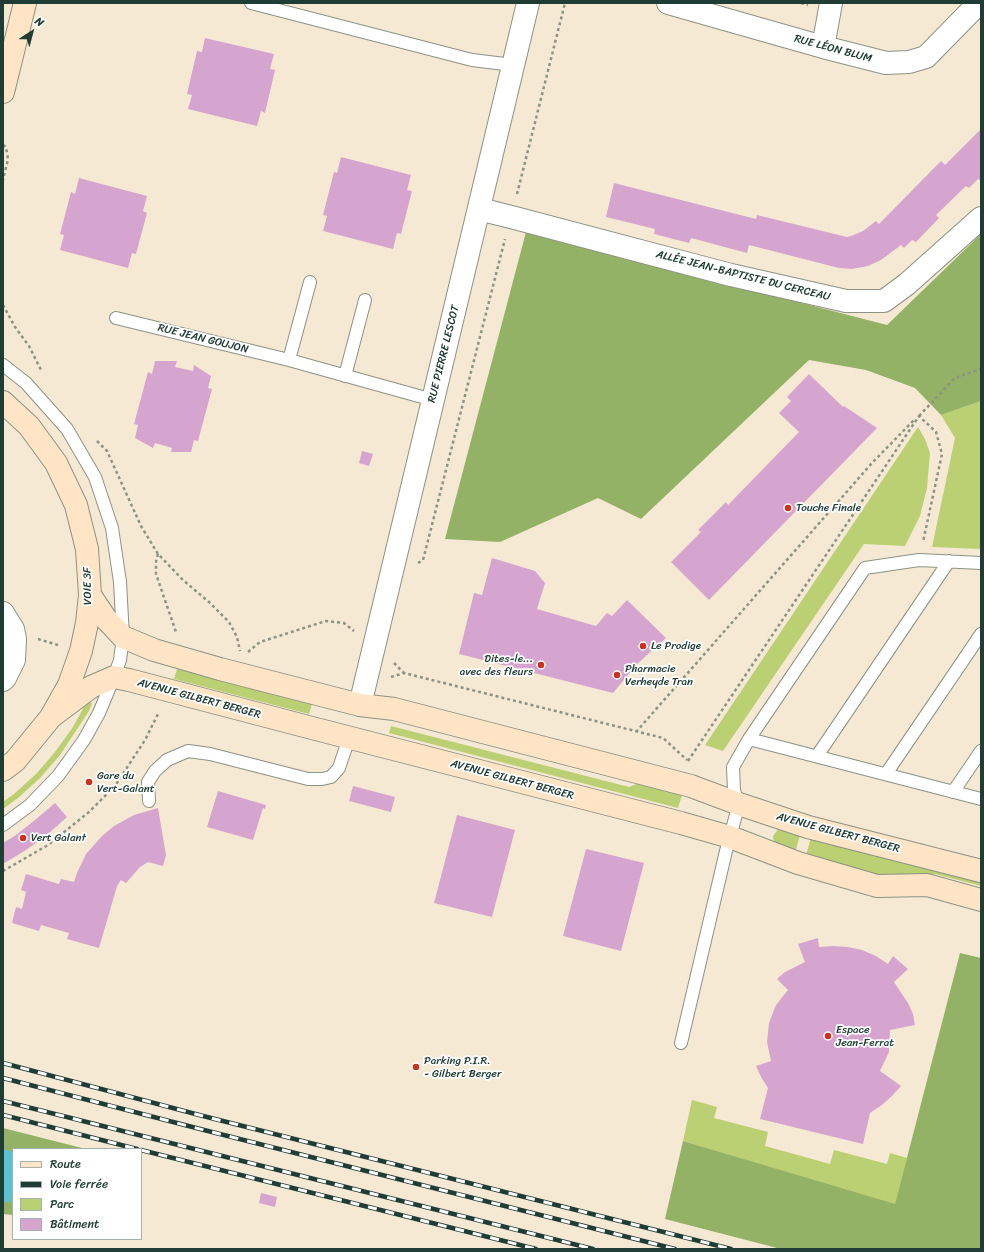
<!DOCTYPE html>
<meta charset="utf-8">
<style>
body{margin:0}
#map{position:relative;width:984px;height:1252px;overflow:hidden;background:#f6e9d4;font-family:Sriracha,sans-serif}
canvas{display:block}
.frame{position:absolute;inset:0;border:4px solid #1f3d34;pointer-events:none}
.legend{position:absolute;left:12px;top:1148px;width:130px;height:92px;box-sizing:border-box;background:#fff;border:1px solid #a5b1ae;margin:0;padding:5px 7px;list-style:none;font-size:12px;color:#1f3d34}
.legend li{display:flex;align-items:center;gap:8px;height:20px}
.legend b{width:20px;border:1px solid #a5b1ae}
.north{position:absolute;left:12px;top:12px;width:40px;height:40px;-webkit-text-stroke:3px #fff;paint-order:stroke;rotate:36deg;font-size:11px;font-weight:700;line-height:16px;text-align:center;color:#1f3d34}
.north::after{content:'';display:block;margin:auto;width:14px;height:18px;background:#1f3d34;clip-path:polygon(50% 0,100% 100%,50% 72%,0 100%)}
</style>
<div id="map">
<canvas width="984" height="1252"></canvas>
<div class="frame"></div>
<ul class="legend">
<li><b style="height:5px;background:#ffe4c6"></b>Route</li>
<li><b style="height:5px;background:#1f3d34"></b>Voie ferrée</li>
<li><b style="height:11px;background:#bbcf73"></b>Parc</li>
<li><b style="height:11px;background:#d6a5cf"></b>Bâtiment</li>
</ul>
<div class="north">N</div>
</div>
<script>
const context = document.querySelector('canvas').getContext('2d');
context.lineJoin = 'round';
function fillPath(path, color) { context.fillStyle = color; context.fill(path, 'evenodd'); }
const shape = rows => new Path2D(rows.map(r => 'M' + r).join(''));
function strokePath(path, color, width, dash) { context.strokeStyle = color; context.lineWidth = width; context.lineCap = dash ? 'butt' : 'round'; context.setLineDash(dash || []); context.stroke(path); }
function drawText(font, color, halo, rows, align = 'center') {
  context.font = font + ' Sriracha,sans-serif'; context.lineWidth = 3.5; context.setLineDash([]); context.textBaseline = 'middle'; context.strokeStyle = halo; context.fillStyle = color; for (const [text, x, y, turn = 0] of rows) {
    context.save(); context.translate(x, y); context.rotate((+turn || 0) * Math.PI / 180); context.textAlign = isNaN(turn) ? turn : align; if (halo) context.strokeText(text, 0, 0); context.fillText(text, 0, 0); context.restore();
  }
}
const green = shape([
 [981,401,981,549,932,547,955,438,941,415],
 [918,427,925,439,930,453,927,488,920,516,905,546,864,544,723,751,705,745],
 [177,669,312,704,309,714,174,679],
 [89,700,92,704,89,711,60,755,40,778,18,798,3,809,3,802,14,794,36,774,55,752,73,727,87,701],
 [391,726,629,787,644,781,683,792,678,808,389,733],
 [779,828,801,832,794,856,774,846,773,836],
 [812,834,981,878,981,886,935,874,920,875,890,881,805,859],
 [692,1100,717,1107,714,1118,768,1132,765,1146,830,1164,834,1150,887,1164,890,1153,907,1158,895,1205,683,1141]
]);
const forest = shape([
 [526,232,887,325,981,234,981,401,941,415,915,388,866,370,809,360,641,519,598,498,500,542,445,539],
 [960,953,981,958,981,1249,781,1249,665,1219,683,1141,895,1204],
 [3,1128,86,1149,13,1149,13,1215,3,1214]
]);
const water = shape([
 [3,1149,13,1152,13,1189,10,1203,3,1201]
]);
const building = shape([
 [205,38,274,54,270,69,275,70,265,113,261,111,257,126,188,109,192,95,187,94,197,51,202,52],
 [981,129,981,181,978,179,969,188,966,186,936,215,939,218,916,242,912,240,904,248,901,245,881,260,868,266,852,269,839,268,749,245,747,253,691,238,689,243,654,234,655,229,606,217,614,183,756,219,757,215,847,237,851,236,863,231,876,221,879,224,941,161,945,165],
 [341,157,411,175,407,190,412,191,401,234,397,233,393,249,323,231,327,216,323,215,334,172,337,173],
 [79,178,147,196,143,211,147,213,136,254,132,253,128,268,60,250,64,235,60,234,71,192,75,194],
 [155,361,177,361,175,367,193,371,194,365,211,376,208,388,212,389,198,441,194,440,191,452,171,452,172,448,155,443,153,448,135,438,138,425,134,424,148,372,152,374],
 [809,374,843,407,844,406,877,428,709,600,671,562,701,532,698,530,726,502,728,505,799,432,779,413,791,401,787,397],
 [362,451,373,454,369,466,359,463],
 [492,558,535,571,545,583,537,609,596,626,607,613,612,616,627,600,666,638,637,664,613,693,459,654,474,593,482,595],
 [353,786,395,797,391,812,349,801],
 [218,791,266,805,265,809,263,808,253,840,207,827],
 [55,803,67,817,47,835,26,850,3,864,3,843,16,835,35,820],
 [158,808,166,855,163,866,148,862,140,867,126,883,121,880,117,886,113,900,99,948,67,939,69,933,41,925,39,931,12,923,16,907,22,909,26,892,21,890,26,874,59,884,61,879,74,882,77,873,86,854,102,836,114,826,134,815],
 [457,815,515,830,492,917,434,903],
 [586,849,644,863,621,951,563,936],
 [818,938,819,947,834,946,848,947,862,950,876,956,888,964,893,956,908,969,894,982,908,1003,913,1014,915,1025,890,1030,889,1052,880,1071,901,1086,892,1096,882,1105,870,1113,863,1144,760,1119,768,1088,761,1077,756,1066,771,1061,767,1042,769,1023,776,1005,788,990,777,979,785,972,805,962,798,944],
 [261,1193,277,1197,275,1207,259,1203]
]);
const path = shape([
 [801,3,808,5],
 [3,145,6,147,8,159,3,180],
 [517,194,565,3],
 [3,305,15,327,29,346,41,370],
 [919,416,955,378,981,369],
 [97,441,107,451,141,526,158,554,183,580,209,602,229,622,237,637,240,651],
 [158,554,156,561,156,574,176,632],
 [418,563,423,560,505,239],
 [38,639,58,645],
 [248,652,260,642,326,621,344,623,354,631],
 [394,663,404,673],
 [391,677,404,673,663,738,687,760],
 [636,732,872,463,914,420],
 [688,761,919,416,936,432,942,454,923,542],
 [3,871,48,845,89,812,115,786,145,740,159,712]
]);
const lane = shape([
 [251,3,472,60,513,65],
 [116,318,289,360,433,400],
 [289,360,310,282],
 [3,365,26,383,67,429,95,477,112,528,120,582,123,637,120,660,114,677,99,713,84,740,58,776,30,805,3,825],
 [345,376,365,300],
 [749,739,981,799],
 [817,756,949,561],
 [886,774,981,634],
 [953,792,981,751],
 [149,801,148,782,155,771,167,760,188,751,210,754,308,779,322,779,331,777,339,768,349,738],
 [681,1043,726,851,739,804,734,791,733,767,749,739,865,568,919,560,981,563]
]);
const street = shape([
 [668,3,823,47,886,63,909,62,926,57,979,3],
 [823,47,831,3],
 [479,209,511,217,731,275,846,301,884,301,907,284,981,218],
 [3,613,13,629,15,639,14,660,5,678,3,680],
 [360,705,528,3]
]);
const secondary = shape([
 [3,92,25,3],
 [3,402,29,426,56,463,76,505,87,549,90,595,87,623,81,651,69,685,51,717,15,761,3,770],
 [90,595,106,619,123,637,154,650,220,669,360,705,394,709,691,786,739,804,808,827,981,871],
 [51,717,91,687,114,677,129,680,312,728,681,823,730,837,798,863,877,886,927,885,981,900]
]);
const rail = shape([
 [3,1063,203,1116,731,1249],
 [3,1078,204,1130,675,1249],
 [3,1101,593,1249],
 [3,1115,137,1149],
 [141,1150,536,1249]
]);
const markers = [
 [788,508,4,"#c8321e"],
 [643,646,4,"#c8321e"],
 [541,665,4,"#c8321e"],
 [617,675,4,"#c8321e"],
 [89,782,4,"#c8321e"],
 [23,838,4,"#c8321e"],
 [828,1036,4,"#c8321e"],
 [416,1067,4,"#c8321e"]
];
const streetNames = [
 ["RUE LÉON BLUM",833,49,15],
 ["ALLÉE JEAN-BAPTISTE DU CERCEAU",743,276,14],
 ["RUE JEAN GOUJON",203,339,14],
 ["RUE PIERRE LESCOT",444,354,-76],
 ["VOIE 3F",88,586,-91],
 ["AVENUE GILBERT BERGER",199,699,15],
 ["AVENUE GILBERT BERGER",512,780,15],
 ["AVENUE GILBERT BERGER",838,833,15]
];
const poiNames = [
 ["Touche Finale",796,508],
 ["Le Prodige",651,646],
 ["Dites-le...",533,659,"right"],
 ["avec des fleurs",533,672,"right"],
 ["Pharmacie",625,669],
 ["Verheyde Tran",625,682],
 ["Gare du",97,776],
 ["Vert-Galant",97,789],
 ["Vert Galant",31,838],
 ["Espace",836,1030],
 ["Jean-Ferrat",836,1043],
 ["Parking P.I.R.",424,1061],
 ["- Gilbert Berger",424,1074]
];
fillPath(green, '#bbcf73');
fillPath(forest, '#94b265');
fillPath(water, '#58c2d3');
fillPath(building, '#d6a5cf');
strokePath(lane, '#8a9384', 14);
strokePath(street, '#8a9384', 24);
strokePath(secondary, '#8a9384', 24);
strokePath(path, '#8a9384', 2.5, [3, 3]);
strokePath(lane, '#fff', 12);
strokePath(street, '#fff', 22);
strokePath(secondary, '#ffe4c6', 22);
strokePath(rail, '#1f3d34', 4.5);
strokePath(rail, '#fff', 3, [9]);
for (const [x, y, r, color] of markers) { const dot = new Path2D(); dot.arc(x, y, r, 0, 2 * Math.PI); context.fillStyle = color; context.fill(dot); strokePath(dot, '#fff', 1.5); }
drawText('11px', '#1f3d34', '#fff', streetNames);
drawText('11px', '#1f3d34', '#fff', poiNames, 'left');
</script>
